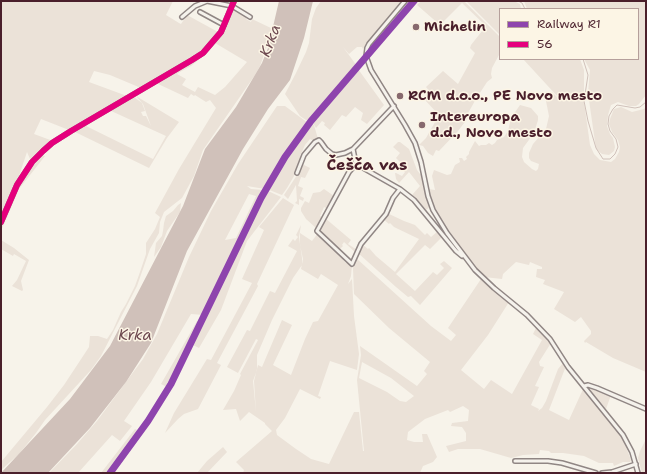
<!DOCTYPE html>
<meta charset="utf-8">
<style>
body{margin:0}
#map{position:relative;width:647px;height:474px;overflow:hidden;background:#f7f3ea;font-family:"Shantell Sans",sans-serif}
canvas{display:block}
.frame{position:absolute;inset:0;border:2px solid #4a1f2b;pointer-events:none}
.legend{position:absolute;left:499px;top:8px;width:140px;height:52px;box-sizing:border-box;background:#fcf5e5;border:1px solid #b59f9b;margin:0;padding:5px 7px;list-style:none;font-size:12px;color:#4a1f2b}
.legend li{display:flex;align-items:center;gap:8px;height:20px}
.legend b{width:20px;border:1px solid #b59f9b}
</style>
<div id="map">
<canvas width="647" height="474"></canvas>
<div class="frame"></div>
<ul class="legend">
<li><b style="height:5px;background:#8e44ad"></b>Railway R1</li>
<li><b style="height:5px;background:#e5007d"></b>56</li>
</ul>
</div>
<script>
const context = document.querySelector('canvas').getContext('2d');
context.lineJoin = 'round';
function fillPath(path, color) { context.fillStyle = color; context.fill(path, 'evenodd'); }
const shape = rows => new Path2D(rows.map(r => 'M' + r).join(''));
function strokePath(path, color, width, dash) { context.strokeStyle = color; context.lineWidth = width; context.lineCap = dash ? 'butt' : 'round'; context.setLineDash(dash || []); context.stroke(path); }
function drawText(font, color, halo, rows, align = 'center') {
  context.font = font + ' "Shantell Sans",sans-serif'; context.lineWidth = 3; context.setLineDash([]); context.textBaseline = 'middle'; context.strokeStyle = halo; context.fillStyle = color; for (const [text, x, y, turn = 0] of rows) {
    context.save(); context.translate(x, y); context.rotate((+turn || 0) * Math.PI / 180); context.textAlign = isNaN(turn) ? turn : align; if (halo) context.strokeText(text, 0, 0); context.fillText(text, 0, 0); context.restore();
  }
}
const green = shape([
 [1,1,173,1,166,15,179,23,181,24,187,15,218,32,211,42,198,53,141,88,110,75,94,71,89,82,127,96,69,130,41,119,34,134,53,141,34,158,30,159,27,152,19,176,1,216],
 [321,1,404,1,370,39,363,49,362,47,357,47,349,54,343,47,357,66,309,122,300,116,285,94,296,73,306,52,309,43,312,19,316,8],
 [408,1,414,1,368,53,371,44],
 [421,1,464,1,500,37,500,53,492,68,491,74,492,78,487,82,476,99,467,115,468,118,458,131,439,151,436,150,433,156,428,153,423,146,419,145,426,138,439,115,424,99,431,93,426,87,443,71,458,84,475,53,470,48,471,45,486,26,462,3,440,25,417,5],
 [466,1,516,2,520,4,521,9,500,9,500,35],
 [524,1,646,1,646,95,639,104,636,106,629,106,618,102,611,105,608,115,607,126,610,134,613,138,615,147,614,151,609,155,602,154,596,149,588,93,590,70,584,59,638,59,638,9,527,9],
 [233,9,247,16,246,19,251,22,252,19,273,29,260,66,255,75,203,150,194,176,182,198,164,212,160,222,159,233,150,249,137,286,101,356,91,370,45,420,36,433,19,454,1,470,1,462,47,407,64,385,89,347,90,336,98,336,107,339,113,330,121,312,126,304,135,286,140,272,146,254,146,243,155,229,160,217,155,213,179,169,216,108,210,100,206,102,195,95,194,96,191,94,188,98,156,83,201,56,202,57,191,66,178,73,177,74,186,79,182,85,195,92,198,87,215,95,225,87,247,62,215,43,226,28],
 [523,59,580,59,584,70,584,102,590,145,594,154,600,160,611,162,615,159,619,152,620,147,618,140,612,132,609,124,610,119,614,109,621,107,632,112,644,109,646,107,646,372,613,358,586,342,585,343,584,341,591,334,591,331,581,317,575,322,554,309,564,292,543,284,545,280,536,277,537,269,542,269,542,267,530,262,529,265,516,262,503,274,502,279,484,277,469,260,449,233,435,209,431,200,428,189,435,190,432,176,434,170,447,175,451,174,455,165,460,162,459,158,462,158,464,161,467,159,466,157,469,154,469,152,475,141,479,146,481,145,486,145,489,143,492,145,495,143,497,140,504,137,508,131,511,118,520,105,531,108,538,116,538,120,534,133,523,148,522,157,524,162,532,169,536,171,538,169,539,164,531,161,529,158,529,153,533,144,546,129,549,116,546,101,552,92,557,97,558,97],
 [358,69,384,105,367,124,361,120,363,113,355,107,346,117,342,115,330,130,324,125,325,123,322,121,316,128,312,121],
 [136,96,179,122,167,138,149,168,73,131,84,125,153,159,166,136,109,110,134,97,142,103,145,111,141,112,143,116,146,116,151,126,143,104],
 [277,106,285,106,308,123,291,144,265,189,247,186,251,189,264,190,204,315,191,314,151,382,124,421,132,426,120,441,112,435,78,473,49,473,77,444,97,421,143,359,157,334,189,257,211,211,238,164],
 [249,194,256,196,236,238,225,240],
 [311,122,314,125,318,139,314,141,310,139,305,145,300,156,303,157,297,171,287,188,282,195,267,189,293,146],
 [398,142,400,142,409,149,417,170,420,174,422,174,426,195,430,207,426,210,412,195,420,186,409,172,399,183,396,179,395,173,396,173,402,176,405,172,398,167,401,163,396,158,400,153,393,147],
 [42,155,45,156,19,189,1,231,1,227,15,194,26,175],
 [302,164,310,168,305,178,301,177,298,186,303,188,300,196,304,198,303,201,299,199,299,205,295,203,297,201,296,185,288,199,284,195,299,172],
 [324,189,334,196,328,209,324,207,320,216,323,218,316,228,306,219,301,211,301,208,305,201,309,203,313,193,320,192],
 [266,190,281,197,247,241,221,310,199,348,193,345,178,375,149,425,114,473,112,473,147,425,167,394],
 [283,198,294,205,257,284,258,286,217,363,221,365,198,409,184,414,178,419,165,433,174,413,207,359,211,360,252,283,242,279,264,230,259,227],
 [181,203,180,212,167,231,161,247,154,257,156,243,162,236,163,231,164,223,166,216,173,211,178,205],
 [387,213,404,221,415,225,425,235,427,233,431,237,438,231,442,237,430,249,425,245,396,274,415,291,433,272,437,275,444,268,440,264,444,261,452,268,420,305,411,296,408,297,396,287,358,253,363,245,368,249,369,248,376,256,395,272,419,239,394,227,390,223,389,224,383,219],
 [325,218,351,240,348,244,357,250,356,253,344,242,342,245,343,246,339,250,319,231,319,229],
 [301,225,299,237,302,258,302,265,293,278,272,320,257,355,257,370,253,381,256,412,254,381,258,365,262,367,282,320,292,325,273,365,291,375,305,339,313,322,318,321,338,285,321,274,318,279,301,269,303,259,300,245,300,233,312,241,318,233,345,257,343,260,346,263,349,261,352,264,351,276,348,284,352,279,354,316,359,354,357,370,330,361,318,396,321,397,320,399,300,389,285,418,276,430,277,435,296,449,311,459,329,464,354,412,359,412,363,451,364,451,357,380,361,355,360,346,417,386,427,374,424,371,430,362,389,328,354,294,353,268,356,258,431,326,451,341,456,335,448,328,481,279,509,302,488,335,461,370,484,389,491,380,512,394,542,340,533,334,537,326,551,343,539,362,540,366,544,367,535,386,539,387,531,405,539,409,538,411,542,408,546,401,558,369,563,363,566,366,549,410,569,420,584,387,624,439,624,442,631,460,630,462,623,462,614,466,613,463,599,463,584,456,563,453,551,453,549,451,540,450,539,454,523,455,511,458,480,449,458,449,449,452,446,446,466,441,466,433,462,427,451,426,452,423,468,421,469,410,463,406,450,412,448,410,425,419,408,432,407,440,414,442,423,442,422,434,427,434,437,457,433,462,423,466,420,473,243,473,244,470,236,462,272,431,265,424,265,423,249,412,240,421,236,409,223,410,234,391,241,375,240,374,258,340,256,339,238,373,227,367,247,330,250,331,270,291,275,293,297,251,288,246,293,239,295,241,298,237,296,235],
 [362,362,391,378,414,396,406,402,400,401,387,392,359,378],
 [1,240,14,248,29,260,21,281,23,290,22,291,12,286,17,280,26,261,14,254,13,256,1,249],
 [197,321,198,321,197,325,193,336,167,387,161,384],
 [591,388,593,388,611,395,606,409,590,390],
 [135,429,139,431,107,473,101,473],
 [646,439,646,473,642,473,638,458,640,451],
 [223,447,227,452,207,473,197,473,207,461]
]);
const water = shape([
 [279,1,313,1,304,38,290,80,268,109,243,149,187,251,151,343,126,382,90,428,48,473,1,473,70,399,110,346,183,206,205,149,236,107,262,63,268,48]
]);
const stream = shape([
 [518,1,522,3,525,9],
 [583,59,588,75,584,101,588,121,596,148,603,159,610,159,615,154,618,147,616,139,610,131,608,124,609,116,613,109,617,105,635,108,640,107,646,102]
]);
const minor = shape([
 [405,1,369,44,367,48,366,56,371,70,405,125,415,143,421,162,428,196,433,210,447,233,475,270,494,288,527,315,550,339,568,367,623,435,632,452,638,473],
 [200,12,224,25],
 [182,17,195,6,207,1,232,6,250,17],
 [353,149,356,164,400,189,414,200,456,251,462,256],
 [356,164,349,172,317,231,352,264,361,244,386,214,393,198,400,189],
 [297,173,304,155,315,142,319,140,321,142,326,149,332,154,336,155,345,153,353,149,394,106],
 [584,386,588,385,597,388,646,409],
 [515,461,548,461,562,463,596,473],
 [602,473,612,472,636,464]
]);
const major = shape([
 [1,222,17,185,32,162,43,151,52,143,71,131,192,60,203,53,221,32,234,1]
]);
const bus1 = shape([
 [1,222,17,185,32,162,43,151,52,143,71,131,192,60,203,53,221,32,234,1]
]);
const rail1 = shape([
 [110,473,148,421,171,384,261,198,285,157,311,121,414,1]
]);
const markers = [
 [416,27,4,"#87696e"],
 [400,96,4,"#87696e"],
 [422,125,4,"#87696e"]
];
const poiNames = [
 ["Michelin",424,27],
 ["RCM d.o.o., PE Novo mesto",408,96],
 ["Intereuropa",430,117],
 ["d.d., Novo mesto",430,133]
];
const waterNames = [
 ["Krka",271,41,-69],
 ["Krka",135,336]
];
const quarterNames = [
 ["Češča vas",367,166]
];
fillPath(green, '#ebe2d8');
fillPath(water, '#d0c1ba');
strokePath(stream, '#d0c1ba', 1);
strokePath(minor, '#908684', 6);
strokePath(major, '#908684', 6);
strokePath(minor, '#f5f2ec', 3);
strokePath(major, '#f5f2ec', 3.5);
strokePath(bus1, '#e5007d', 6);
strokePath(rail1, '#8e44ad', 7);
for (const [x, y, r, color] of markers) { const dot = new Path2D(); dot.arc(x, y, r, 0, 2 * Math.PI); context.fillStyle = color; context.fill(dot); strokePath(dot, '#fcf5e5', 1.5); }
drawText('bold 14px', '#4a1f2b', '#fcf5e5', poiNames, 'left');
drawText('italic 15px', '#6d4950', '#fcf5e5', waterNames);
drawText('bold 16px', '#4a1f2b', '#fcf5e5', quarterNames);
</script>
